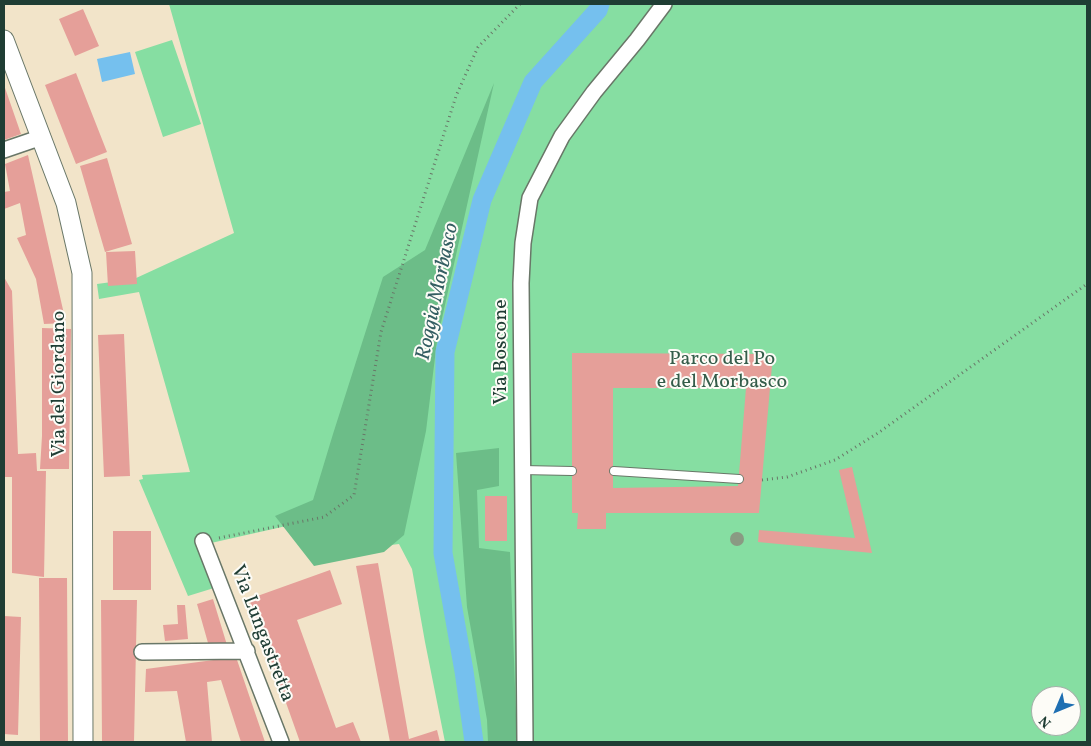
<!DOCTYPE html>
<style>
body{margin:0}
#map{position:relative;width:1091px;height:746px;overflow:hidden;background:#f2e4c9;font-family:Vollkorn,serif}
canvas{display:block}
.frame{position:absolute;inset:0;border:5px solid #1f3d34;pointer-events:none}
.north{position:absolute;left:1031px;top:686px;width:50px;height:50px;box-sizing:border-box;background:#fdfcf7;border:1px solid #a4b0a9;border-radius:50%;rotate:225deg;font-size:14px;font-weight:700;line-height:20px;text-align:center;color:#1f3d34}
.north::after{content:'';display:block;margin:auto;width:18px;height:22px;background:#1f6fb2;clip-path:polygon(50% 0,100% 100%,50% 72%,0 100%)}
</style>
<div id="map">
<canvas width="1091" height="746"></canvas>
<div class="frame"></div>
<div class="north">N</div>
</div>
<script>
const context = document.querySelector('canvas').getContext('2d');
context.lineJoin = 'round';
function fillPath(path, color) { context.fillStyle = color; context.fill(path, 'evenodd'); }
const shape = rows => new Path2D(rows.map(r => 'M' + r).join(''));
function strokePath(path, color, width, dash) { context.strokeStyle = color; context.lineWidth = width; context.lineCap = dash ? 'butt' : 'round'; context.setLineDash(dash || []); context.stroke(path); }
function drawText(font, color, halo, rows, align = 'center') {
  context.font = font + ' Vollkorn,serif'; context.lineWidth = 4; context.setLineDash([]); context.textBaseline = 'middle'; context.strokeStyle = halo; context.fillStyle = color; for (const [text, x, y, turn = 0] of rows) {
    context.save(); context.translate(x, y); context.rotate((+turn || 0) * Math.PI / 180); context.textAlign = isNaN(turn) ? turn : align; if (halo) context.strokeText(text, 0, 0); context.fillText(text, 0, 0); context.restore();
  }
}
const green = shape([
 [169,4,1087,4,1087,742,445,742,425,642,412,569,399,544,375,547,366,508,211,543,227,584,188,596,139,480,143,479,142,475,190,472,139,292,99,299,97,284,134,279,234,233],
 [1041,696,1071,696,1071,726,1041,726],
 [172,40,201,124,163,137,135,52]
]);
const forest = shape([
 [494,83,437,341,426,431,404,535,384,552,314,566,275,516,313,500,333,434,383,277,425,250],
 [499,448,499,486,477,490,479,548,510,552,517,742,488,742,487,720,467,607,456,453]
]);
const water = shape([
 [130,52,135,74,102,82,97,59]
]);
const canal = shape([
 [474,742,464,671,443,553,445,352,482,200,533,82,598,10,600,4]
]);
const building = shape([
 [83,9,99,46,75,56,59,19],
 [76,73,107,152,76,164,45,85],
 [4,85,21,134,4,140],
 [28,155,66,323,44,324,36,279,17,238,26,235,20,203,4,209,4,192,10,191,5,164],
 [107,158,132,244,105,252,80,166],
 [135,251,137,284,108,286,106,252],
 [4,277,12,291,18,454,36,453,37,471,46,471,44,577,12,573,12,477,4,477],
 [42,328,71,329,69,469,40,469,42,436],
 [124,334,130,476,104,477,98,335],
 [572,353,773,354,759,513,606,513,606,529,577,529,578,513,572,513],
 [613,388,746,388,738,486,613,488],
 [852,467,872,553,758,542,759,530,855,538,839,470],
 [485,496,507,496,507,541,485,541],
 [113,531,151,531,151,590,113,590],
 [378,563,409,739,437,730,440,742,390,742,356,566],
 [330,570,342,604,297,620,336,728,353,722,361,742,300,742,249,599],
 [39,578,67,578,68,742,40,742],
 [213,599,227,645,210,650,197,604],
 [101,600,137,600,134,742,102,742],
 [177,605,185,605,188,639,165,641,163,625,178,624],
 [4,616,21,617,18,735,4,734],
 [236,657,265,742,241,742,221,680,207,682,212,742,186,742,177,691,145,692,146,669]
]);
const path = shape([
 [762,480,787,477,835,460,878,433,1087,284],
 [219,538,324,517,354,495,381,332,456,96,478,47,520,4]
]);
const service = shape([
 [522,470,572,471],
 [614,471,739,479]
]);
const minor = shape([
 [4,150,42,137],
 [203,541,281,742],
 [142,652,247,651],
 [525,742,521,283,523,243,530,198,562,136,594,92,637,40,664,4]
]);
const tertiary = shape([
 [4,40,66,203,82,273,83,742]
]);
const trees = [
 [737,539]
];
const streetNames = [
 ["Via Boscone",502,352,-90],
 ["Via del Giordano",60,384,-90],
 ["Via Lungastretta",261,634,69]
];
const parkNames = [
 ["Parco del Po",722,360],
 ["e del Morbasco",722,383]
];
const waterNames = [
 ["Roggia Morbasco",439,292,-78]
];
fillPath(green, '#86dea2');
fillPath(forest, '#6cbd88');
fillPath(water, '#75c0ee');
strokePath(canal, '#75c0ee', 19);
fillPath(building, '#e59f99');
strokePath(service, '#697768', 10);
strokePath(minor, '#697768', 18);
strokePath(tertiary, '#697768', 21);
strokePath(path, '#697768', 3, [1, 4]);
strokePath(service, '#fff', 8);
strokePath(minor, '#fff', 15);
strokePath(tertiary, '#fff', 19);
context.fillStyle = '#8a9a83';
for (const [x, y] of trees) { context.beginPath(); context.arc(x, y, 7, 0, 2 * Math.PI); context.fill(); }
drawText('20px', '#1f3d34', '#fdfcf7', streetNames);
drawText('20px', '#345d4a', '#fdfcf7', parkNames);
drawText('italic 21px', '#345e62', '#fdfcf7', waterNames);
</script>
